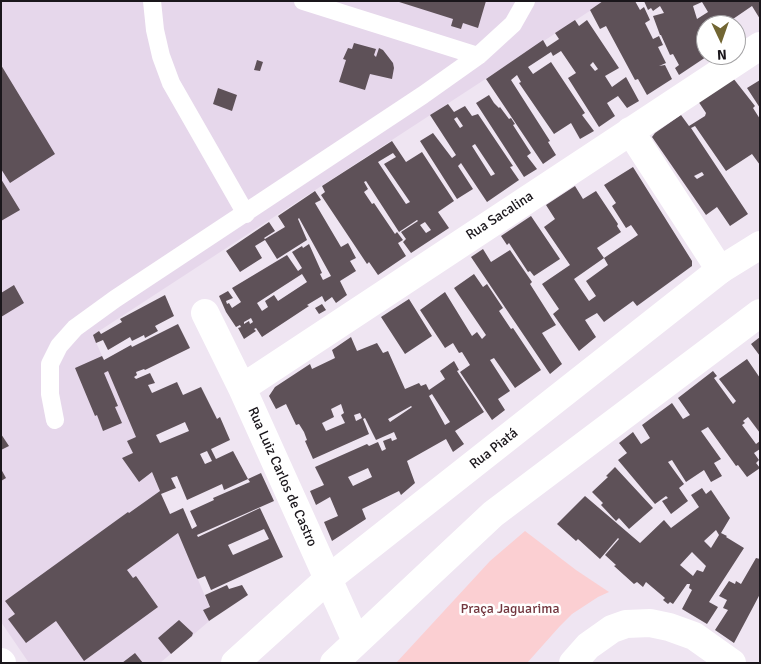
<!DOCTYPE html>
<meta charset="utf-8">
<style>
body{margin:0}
#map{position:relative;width:761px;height:664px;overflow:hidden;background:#efe5f2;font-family:Signika,sans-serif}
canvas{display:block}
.frame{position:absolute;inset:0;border:2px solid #1a161b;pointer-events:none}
.north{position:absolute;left:696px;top:15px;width:50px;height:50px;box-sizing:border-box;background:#fff;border:1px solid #a3a2a4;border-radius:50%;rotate:177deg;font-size:14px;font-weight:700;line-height:20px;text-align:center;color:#1a161b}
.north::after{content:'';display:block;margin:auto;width:18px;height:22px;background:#726633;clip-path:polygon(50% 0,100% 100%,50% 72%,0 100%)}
</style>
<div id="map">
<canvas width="761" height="664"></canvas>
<div class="frame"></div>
<div class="north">N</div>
</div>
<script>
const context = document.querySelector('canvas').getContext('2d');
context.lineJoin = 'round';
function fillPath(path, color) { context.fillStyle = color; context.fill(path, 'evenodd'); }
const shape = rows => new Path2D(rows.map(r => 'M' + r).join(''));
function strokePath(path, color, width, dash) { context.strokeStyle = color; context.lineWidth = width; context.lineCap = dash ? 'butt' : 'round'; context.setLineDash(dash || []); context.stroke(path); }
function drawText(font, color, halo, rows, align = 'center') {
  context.font = font + ' Signika,sans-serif'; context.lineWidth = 5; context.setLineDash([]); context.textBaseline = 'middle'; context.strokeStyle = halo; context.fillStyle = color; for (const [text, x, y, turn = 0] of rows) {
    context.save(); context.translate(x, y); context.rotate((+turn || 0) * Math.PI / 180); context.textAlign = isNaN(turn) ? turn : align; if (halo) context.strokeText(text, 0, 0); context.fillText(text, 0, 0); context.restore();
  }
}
const built = shape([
 [1,1,605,1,93,335,214,617,160,663,29,663,1,622]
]);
const green = shape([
 [525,531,576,570,609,592,598,597,572,614,560,626,527,663,396,663,490,561]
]);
const building = shape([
 [396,1,486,1,478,28,463,23,461,29,451,26,453,19],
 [603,1,635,1,640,10,644,7,650,20,645,23,653,39,659,36,663,45,658,47,666,63,659,66,665,65,672,79,647,95,638,79,635,80,606,26,600,29,590,10],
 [644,1,760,1,760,19,752,6,733,19,742,34,736,38,736,25,706,25,706,55,709,55,679,75,675,68,679,65,673,54,670,55,661,35,660,35,653,16,664,13,660,6,653,11,651,8,648,10],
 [702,2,708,12,697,19,693,6],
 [575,20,579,26,587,20,619,68,605,76,612,87,626,77,639,101,627,108,618,96,607,103,615,116,599,127,568,78,576,73,561,51,553,56,551,52,528,67,533,74,551,62,585,113,582,115,594,131,580,139,571,123,554,134,519,83,521,82,517,75,511,80,550,141,548,142,556,155,543,164,486,79,543,40,547,47,559,39,555,33],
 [593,62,598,69,595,71,590,65],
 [354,43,376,49,374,55,376,57,379,48,383,50,393,63,394,68,392,79,370,74,365,90,339,82,346,60,343,59,348,48,352,49],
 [257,60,263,62,260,71,254,70],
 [1,65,55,154,10,183,1,169],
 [733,78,755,106,753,108,760,119,760,165,752,154,726,171,695,126,691,128,748,214,730,226,717,207,706,215,652,137,655,133,681,115,689,126,705,116,706,113,698,101],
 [702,172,704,175,697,179,694,176],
 [760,80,760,108,747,88],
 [218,88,237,95,232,111,213,104],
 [489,95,494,103,499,108,500,107,509,119,511,118,515,124,513,125,531,153,527,156,537,169,524,177,476,103],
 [448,104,454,112,465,106,472,116,478,114,513,166,510,167,519,180,487,202,461,163,458,166,473,189,457,199,420,141,433,133,452,158,456,155,430,115],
 [457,117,463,126,460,128,454,119],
 [475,144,495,174,491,176,472,146],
 [392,141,406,162,422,152,454,201,438,212,449,228,411,253,403,242,406,239,401,232,418,221,417,220,399,232,366,181,364,182,368,189,364,192,372,204,374,203,395,234,397,232,403,240,398,243,406,256,378,275,369,262,367,264,321,195,325,192,322,186],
 [393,153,396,157,384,164,410,202,406,204,378,162],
 [425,222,431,230,426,233,420,225],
 [633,167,692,261,692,266,637,306,633,301,604,322,597,313,585,320,596,337,579,351,553,314,559,309,542,284,570,265,544,227,555,219,546,205,575,186,583,199,596,191,618,224,617,226,621,232,597,248,604,258,574,279,589,301,596,296,586,281,608,265,604,258,638,235,631,225,626,228,612,206,616,203,604,185],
 [1,179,20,210,1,221],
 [315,191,321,200,315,203,341,247,348,243,356,258,350,261,356,271,340,281,347,295,336,303,332,297,325,302,322,296,307,305,309,306,262,337,256,328,254,329,256,331,244,339,238,328,241,327,240,325,236,327,226,312,219,296,228,291,233,298,226,301,227,304,229,303,232,308,241,302,232,288,287,255,298,271,302,268,292,252,302,246,303,248,309,244,322,273,320,274,323,280,331,276,299,218,298,219,307,240,277,259,265,240,255,246,262,258,240,272,226,251,269,222,275,231,264,238,265,239,285,227,278,216],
 [302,274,307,282,278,301,274,295,265,301,268,307,262,311,257,303],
 [251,318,253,322,250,324,249,321,244,324,244,322],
 [531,216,560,259,534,276,530,271,528,272,509,243,507,245,501,236],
 [483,249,491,262,510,250,532,282,530,284,556,325,542,333,562,364,550,374,471,257],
 [474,274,483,287,487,284,503,308,499,311,511,329,513,328,541,370,515,388,494,358,490,360,510,391,498,399,505,410,492,420,460,372,470,365,462,352,459,353,453,343,445,348,420,310,445,292,472,336,477,332,482,339,486,335,454,288],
 [14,285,24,303,1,317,1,293],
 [165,295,174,316,155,326,158,331,145,338,144,335,132,341,130,337,108,350,103,340,96,343,93,335,99,331,101,334,122,322,120,319],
 [409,299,432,336,405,354,381,317],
 [322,304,326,310,319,314,315,308],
 [178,324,190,348,145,370,144,369,136,372,137,375,134,377,136,379,150,373,155,383,148,385,152,393,177,382,183,395,201,387,217,419,220,417,230,440,211,449,216,459,233,451,248,479,224,490,222,484,187,500,177,476,171,478,176,488,161,494,170,514,183,508,192,529,197,526,190,511,214,500,213,498,250,482,248,479,261,473,274,501,197,535,198,537,260,508,283,557,211,590,205,576,198,579,197,578,178,533,127,570,133,578,136,576,158,607,84,661,56,621,26,643,8,619,15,614,5,601,128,512,129,513,160,491,152,472,139,482,122,458,133,453,127,441,136,437,108,371,104,373,118,406,115,407,122,423,103,431,97,415,95,416,75,368,102,356,104,360,131,345,132,347],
 [185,422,189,431,160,443,156,435],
 [207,451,212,461,205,464,200,454],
 [264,529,269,539,233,555,228,545],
 [351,337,357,351,377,343,383,353,388,351,405,389,419,383,421,386,426,384,429,390,445,379,440,371,454,361,459,370,457,371,484,412,455,431,464,444,453,452,446,439,407,461,415,483,401,495,399,491,362,509,366,519,332,541,324,522,338,516,330,497,316,505,310,491,324,485,315,467,367,444,369,446,378,442,382,451,386,449,383,441,391,438,392,441,397,439,394,432,376,440,365,418,363,419,369,434,313,459,305,441,307,440,304,432,299,424,296,425,286,404,276,409,269,396,275,387,310,364,312,369,335,358,332,350],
 [432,394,450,422,445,425,429,396],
 [341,404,344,413,341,415,345,423,326,431,322,423,334,417,331,409],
 [411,406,412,407,390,422,388,419],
 [360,413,362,418,356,421,354,415],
 [368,468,372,477,353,486,348,477],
 [760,337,760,356,751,344],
 [747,359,760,378,760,433,748,417,743,421,745,423,742,425,756,444,760,441,760,449,754,453,759,460,756,463,760,468,747,477,738,465,736,466,708,427,701,431,721,459,714,463,722,476,711,482,704,470,686,482,672,460,668,462,684,484,679,488,688,501,671,514,662,501,668,498,666,496,655,504,618,460,627,453,619,443,633,432,641,444,650,438,642,425,672,403,683,419,690,415,678,398,713,371,717,376,714,378,733,404,736,401,719,379],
 [1,434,9,446,1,450],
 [615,467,653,508,629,529,619,518,616,521,601,505,603,503,592,492,608,477,606,476],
 [1,469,6,478,1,481],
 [702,488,706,494,711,490,730,518,721,533,727,536,726,537,744,548,709,602,718,607,707,624,682,609,692,590,689,588,690,584,687,584,673,604,670,602,668,604,663,600,665,598,646,582,643,587,637,582,634,584,614,566,616,565,605,555,619,539,618,538,600,559,578,539,576,541,557,524,585,496,640,543,664,520,671,528,699,507,691,495],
 [716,530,719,535,711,548,704,541],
 [692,552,706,566,703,572,697,570,693,576,680,565],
 [756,558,760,559,760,594,734,643,715,630,728,610,723,608,727,600,719,596,729,581,735,584,736,581,741,584],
 [227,585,229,589,242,585,248,595,209,621,203,610,210,607,205,595],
 [179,620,193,633,192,636,171,654,158,638],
 [135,653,143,663,122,663]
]);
const service = shape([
 [152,1,155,30,161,56,171,83,246,214],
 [303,1,478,56],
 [55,420,50,394,50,364,59,346,75,328,115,299,423,95,478,56,513,24,526,1]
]);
const minor = shape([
 [630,131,720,270],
 [205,313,242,388,356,641],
 [242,388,760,46],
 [573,663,588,646,612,629,626,624,650,623,669,627,694,636,732,663]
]);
const tertiary = shape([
 [1,662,2,663],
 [235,663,328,579,720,270,760,245],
 [334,663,493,514,760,313]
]);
const streetNames = [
 ["Rua Sacalina",500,216,-33],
 ["Rua Piatá",494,449,-38],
 ["Rua Luiz Carlos de Castro",282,477,66]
];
const parkNames = [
 ["Praça Jaguarima",510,609]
];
fillPath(built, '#e6d7eb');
fillPath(green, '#fbcfd2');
fillPath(building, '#5e5158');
strokePath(service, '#fff', 18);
strokePath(minor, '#fff', 28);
strokePath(tertiary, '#fff', 28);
drawText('14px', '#1a161b', '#fff', streetNames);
drawText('14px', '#73373f', '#fff', parkNames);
</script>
